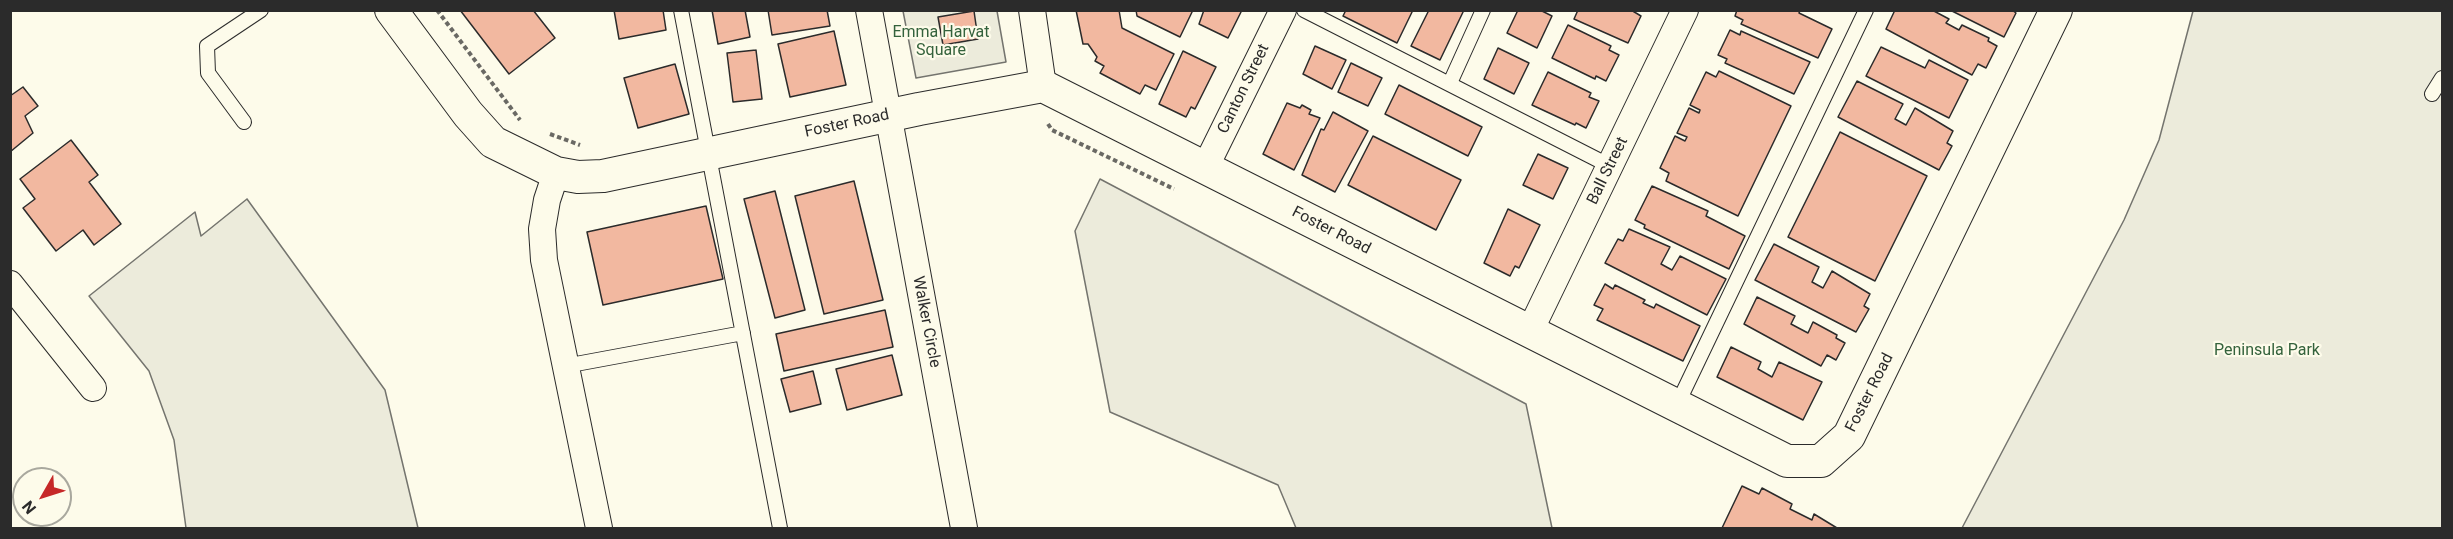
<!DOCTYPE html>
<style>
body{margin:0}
#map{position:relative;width:2453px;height:539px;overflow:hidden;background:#fdfbea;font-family:Roboto,sans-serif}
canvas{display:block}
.frame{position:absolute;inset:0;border:12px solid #2b2b2b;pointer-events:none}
.north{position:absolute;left:12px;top:467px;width:60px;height:60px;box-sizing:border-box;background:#fdfbea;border:2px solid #a9a89e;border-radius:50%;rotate:231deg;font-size:16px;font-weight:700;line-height:24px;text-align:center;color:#2b2b2b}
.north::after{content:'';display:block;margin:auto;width:21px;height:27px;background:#c62828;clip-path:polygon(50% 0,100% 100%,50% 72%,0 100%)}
</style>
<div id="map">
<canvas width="2453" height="539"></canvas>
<div class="frame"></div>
<div class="north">N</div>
</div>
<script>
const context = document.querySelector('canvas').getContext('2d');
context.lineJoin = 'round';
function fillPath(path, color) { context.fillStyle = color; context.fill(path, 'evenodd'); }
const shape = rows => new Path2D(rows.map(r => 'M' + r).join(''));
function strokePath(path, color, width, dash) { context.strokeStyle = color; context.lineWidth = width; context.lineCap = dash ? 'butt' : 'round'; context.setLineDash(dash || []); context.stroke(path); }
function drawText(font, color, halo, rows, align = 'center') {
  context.font = font + ' Roboto,sans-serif'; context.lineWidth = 4.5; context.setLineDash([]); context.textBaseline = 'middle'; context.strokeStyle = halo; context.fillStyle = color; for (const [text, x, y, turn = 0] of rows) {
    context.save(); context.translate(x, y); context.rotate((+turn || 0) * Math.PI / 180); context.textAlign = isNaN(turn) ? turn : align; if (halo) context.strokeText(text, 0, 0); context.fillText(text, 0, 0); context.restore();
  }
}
const green = shape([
 [903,11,997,11,1006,62,916,78,903,11],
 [2193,11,2442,11,2442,528,1962,528,2124,220,2159,140,2193,11],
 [1100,179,1526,404,1552,528,1296,528,1278,485,1110,412,1075,231,1100,179],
 [247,199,385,390,418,528,186,528,174,440,149,371,89,296,195,212,201,236,247,199]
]);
const building = shape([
 [460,10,533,10,555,38,509,74,460,10],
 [614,10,663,10,666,30,619,39,614,10],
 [712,10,745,10,750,37,718,44,712,10],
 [768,10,827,10,830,26,772,35,768,10],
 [1076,10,1119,10,1122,28,1174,54,1156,90,1145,85,1140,94,1100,73,1104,66,1095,61,1097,57,1088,44,1083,44,1076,10],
 [1136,10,1193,10,1180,37,1137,16,1136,10],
 [1204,10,1242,10,1228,38,1199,24,1204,10],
 [1346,10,1413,10,1397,43,1343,16,1346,10],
 [1429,10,1464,10,1440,60,1411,46,1429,10],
 [1518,10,1540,10,1552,16,1537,48,1507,33,1518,10],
 [1578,10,1631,10,1641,16,1628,43,1574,19,1578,10],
 [1737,10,1800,10,1799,13,1832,29,1818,58,1741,24,1743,20,1735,16,1737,10],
 [1895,10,1932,10,1949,19,1946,23,1959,30,1962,25,1989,38,1988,41,1997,46,1986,68,1978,64,1972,75,1886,29,1895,10],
 [1950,10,2012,10,2016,13,2004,37,1950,10],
 [974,11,978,39,943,45,938,17,974,11],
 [1568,25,1611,46,1609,50,1619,55,1606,81,1596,76,1595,79,1552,58,1568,25],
 [1730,30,1740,35,1741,31,1810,62,1794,94,1725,63,1727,59,1718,55,1730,30],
 [834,31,846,85,790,97,778,44,834,31],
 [1315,46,1346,60,1332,89,1303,74,1315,46],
 [1881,47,1925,68,1929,60,1968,80,1949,118,1866,76,1881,47],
 [1498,48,1529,63,1514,94,1484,79,1498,48],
 [756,50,762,99,733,102,727,53,756,50],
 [1183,51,1216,67,1195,109,1191,107,1186,117,1159,104,1183,51],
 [1351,63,1382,78,1368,106,1338,92,1351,63],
 [675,64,689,114,638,128,624,78,675,64],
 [1719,71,1791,106,1738,216,1666,181,1669,173,1660,168,1675,136,1685,141,1687,137,1677,133,1689,108,1699,113,1700,110,1690,105,1706,72,1716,77,1719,71],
 [1548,72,1591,93,1589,97,1599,101,1586,128,1576,123,1575,125,1532,105,1548,72],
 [1857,81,1903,104,1895,119,1906,125,1915,108,1953,131,1947,143,1952,146,1939,170,1838,117,1857,81],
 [1399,85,1482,127,1468,156,1385,114,1399,85],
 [23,87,38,106,25,116,33,133,10,152,10,96,23,87],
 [1287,103,1300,108,1302,105,1311,110,1309,114,1320,118,1294,170,1263,154,1287,103],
 [1333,112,1368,131,1335,192,1302,175,1321,129,1324,130,1333,112],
 [1840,132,1927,176,1875,281,1788,237,1840,132],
 [1373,136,1461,180,1436,230,1348,185,1373,136],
 [71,140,98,175,89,182,121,224,94,245,83,230,56,251,23,208,35,199,20,179,71,140],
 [1538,154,1568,168,1553,199,1523,185,1538,154],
 [854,181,883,300,824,314,795,196,854,181],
 [1652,186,1708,211,1706,216,1745,236,1729,269,1644,228,1645,225,1635,220,1652,186],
 [775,191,805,310,775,318,744,199,775,191],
 [706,206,723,279,603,305,587,232,706,206],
 [1508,209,1540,225,1519,268,1515,266,1510,276,1484,263,1508,209],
 [1629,229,1670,247,1661,264,1672,270,1680,256,1726,279,1707,315,1605,263,1618,239,1623,241,1629,229],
 [1774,244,1819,267,1812,282,1823,288,1832,271,1870,294,1864,306,1869,309,1856,332,1755,280,1774,244],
 [1605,284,1613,289,1615,285,1645,300,1643,303,1654,308,1656,304,1700,326,1683,361,1597,320,1603,309,1594,305,1605,284],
 [1757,297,1795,316,1791,324,1808,333,1813,322,1837,335,1836,338,1845,343,1836,360,1827,355,1821,366,1744,324,1757,297],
 [885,310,893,347,784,371,776,334,885,310],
 [1731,347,1761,362,1758,369,1772,377,1779,362,1822,382,1803,420,1717,377,1731,347],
 [892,355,902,395,847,410,836,369,892,355],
 [813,371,821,404,790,412,781,379,813,371],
 [1742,486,1759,494,1762,488,1792,504,1790,509,1812,520,1814,514,1837,528,1722,528,1742,486]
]);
const path = shape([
 [437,10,520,120],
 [1048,124,1052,130,1174,189],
 [550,134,580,145]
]);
const service = shape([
 [681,10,780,528],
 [1304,10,1610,166],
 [1450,83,1483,10],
 [2432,94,2442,78],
 [244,122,208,73,207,46,261,10],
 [565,366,743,333],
 [1677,405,1866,10]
]);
const minor = shape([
 [869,10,964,528],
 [1032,10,1043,86],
 [1205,168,1283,10],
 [556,173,547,200,542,229,544,260,599,528],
 [10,284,93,388],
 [1530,331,1685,10]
]);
const tertiary = shape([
 [391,10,468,114,493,142,556,173,578,177,603,176,919,109,1043,86,1787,461,1821,461,1849,436,2056,10]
]);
const parkNames = [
 ["Emma Harvat",941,33],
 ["Square",941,51],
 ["Peninsula Park",2267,351]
];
const streetNames = [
 ["Canton Street",1244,89,-64],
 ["Foster Road",847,124,-12],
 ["Ball Street",1608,171,-64],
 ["Foster Road",1331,231,27],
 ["Walker Circle",926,322,79],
 ["Foster Road",1870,393,-63]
];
fillPath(green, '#ecebdb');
strokePath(green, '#74746e', 1.5);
fillPath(building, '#f2b8a0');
strokePath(building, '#2b2b2b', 1.5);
strokePath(service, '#2b2b2b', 16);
strokePath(minor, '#2b2b2b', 28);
strokePath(tertiary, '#2b2b2b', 34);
strokePath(path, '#6a6964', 4, [4.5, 3]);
strokePath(service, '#fdfbea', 14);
strokePath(minor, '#fdfbea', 26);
strokePath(tertiary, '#fdfbea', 32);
drawText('16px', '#34623c', '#fdfbea', parkNames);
drawText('16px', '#2b2b2b', '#fdfbea', streetNames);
</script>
